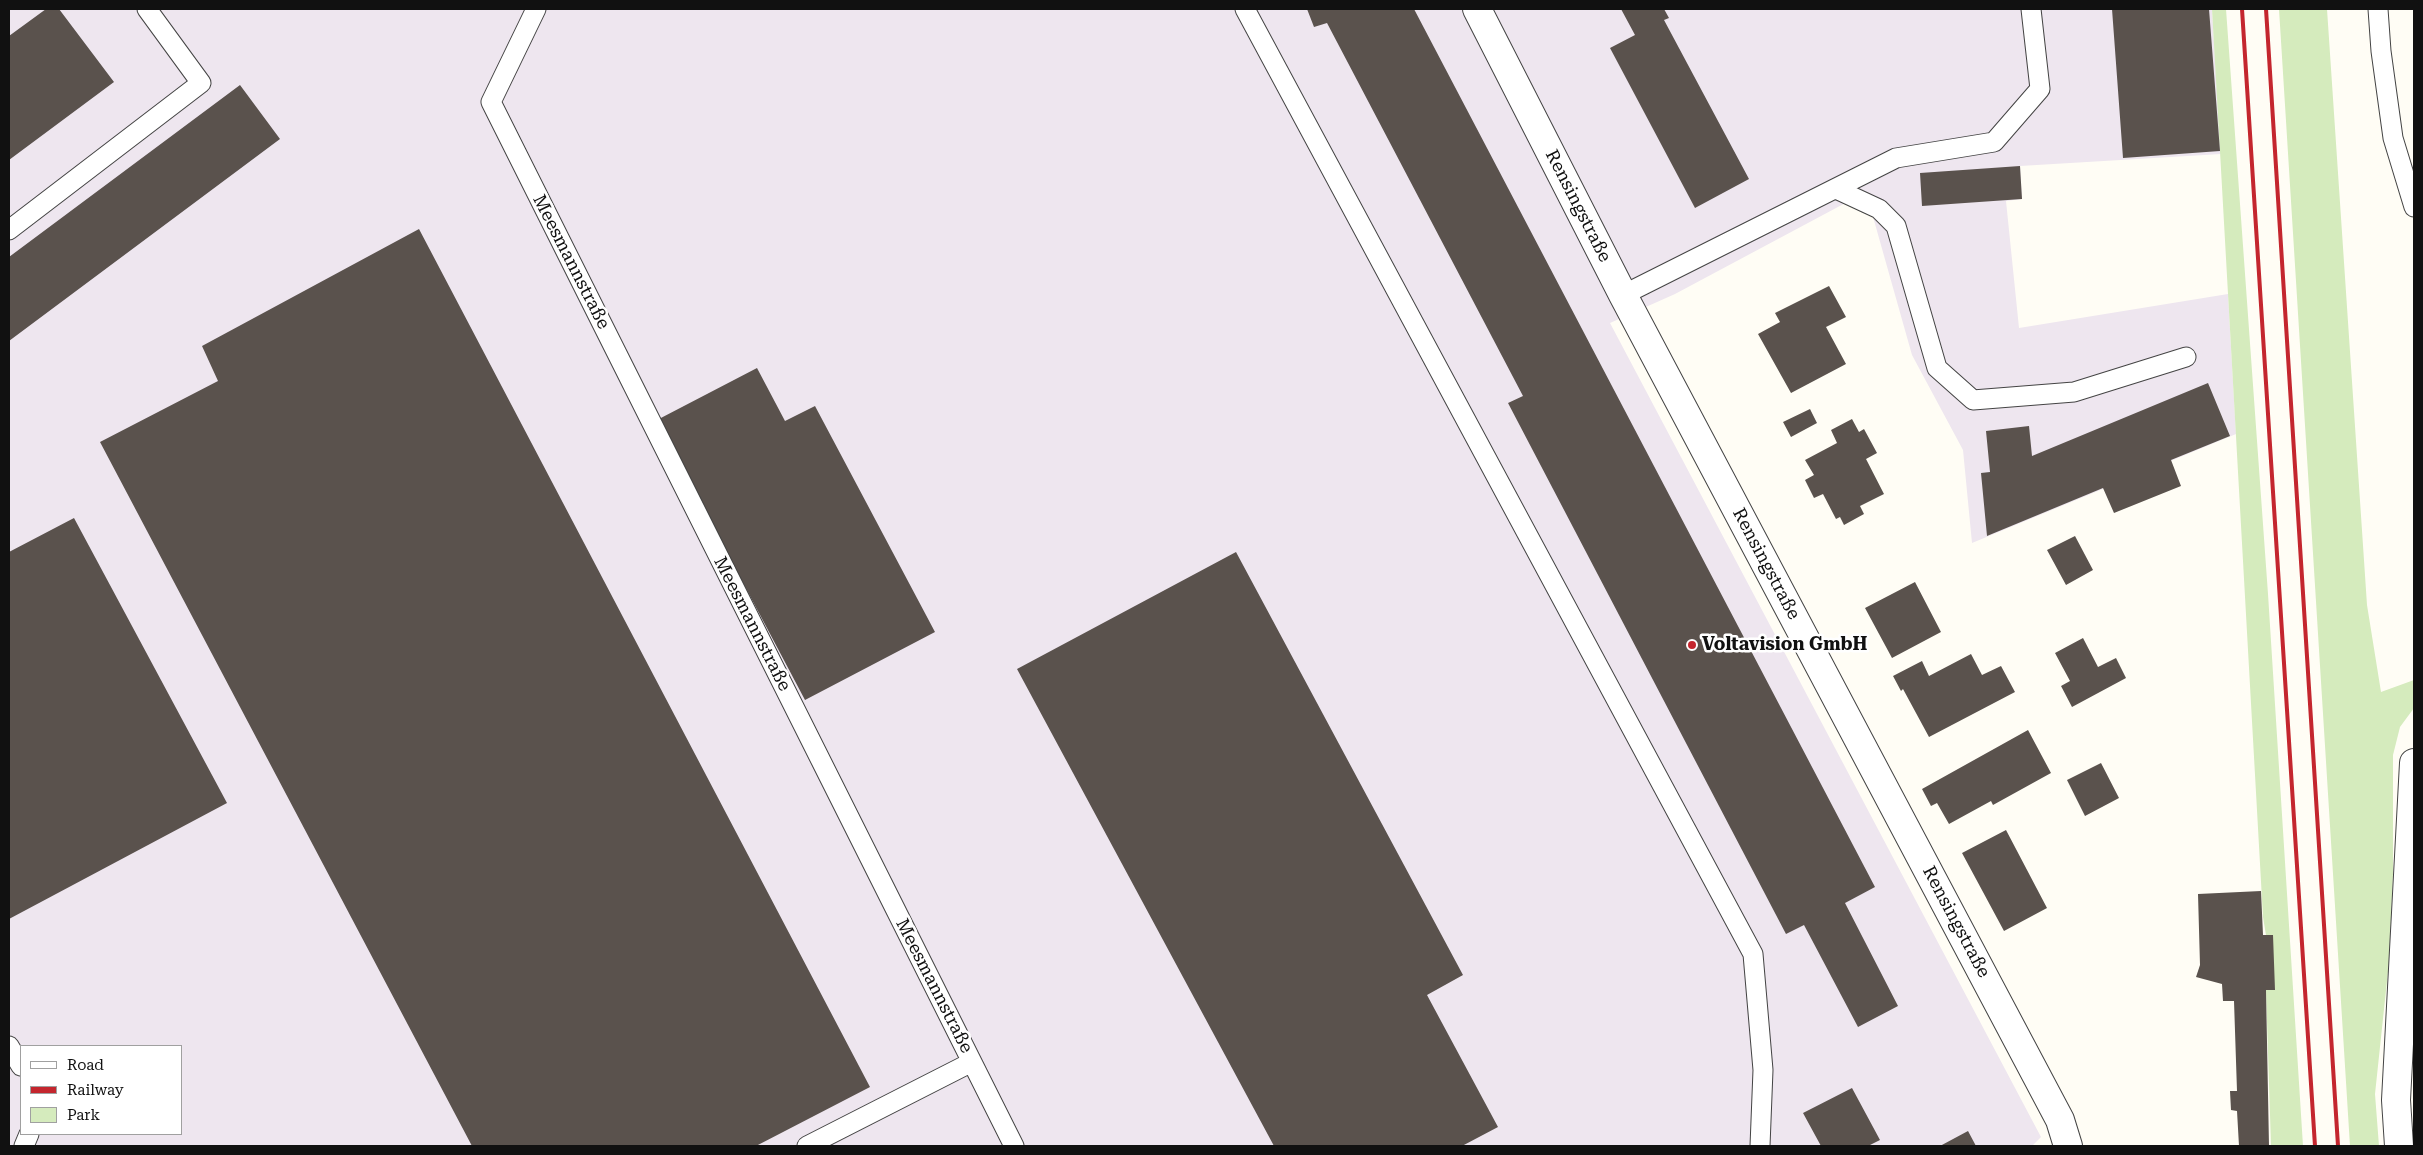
<!DOCTYPE html>
<meta charset="utf-8">
<style>
body{margin:0}
#map{position:relative;width:2423px;height:1155px;overflow:hidden;background:#fffdf5;font-family:"Roboto Serif",serif}
canvas{display:block}
.frame{position:absolute;inset:0;border:10px solid #111;pointer-events:none}
.legend{position:absolute;left:20px;top:1045px;width:162px;height:90px;box-sizing:border-box;background:#fff;border:1px solid #a0a0a0;margin:0;padding:6px 9px;list-style:none;font-size:15px;color:#111}
.legend li{display:flex;align-items:center;gap:10px;height:25px}
.legend b{width:25px;border:1px solid #a0a0a0}
</style>
<div id="map">
<canvas width="2423" height="1155"></canvas>
<div class="frame"></div>
<ul class="legend">
<li><b style="height:6px;background:#fff"></b>Road</li>
<li><b style="height:6px;background:#c4262e"></b>Railway</li>
<li><b style="height:14px;background:#d5ebbd"></b>Park</li>
</ul>
</div>
<script>
const context = document.querySelector('canvas').getContext('2d');
context.lineJoin = 'round';
function fillPath(path, color) { context.fillStyle = color; context.fill(path, 'evenodd'); }
const shape = rows => new Path2D(rows.map(r => 'M' + r).join(''));
function strokePath(path, color, width, dash) { context.strokeStyle = color; context.lineWidth = width; context.lineCap = dash ? 'butt' : 'round'; context.setLineDash(dash || []); context.stroke(path); }
function drawText(font, color, halo, rows, align = 'center') {
  context.font = font + ' "Roboto Serif",serif'; context.lineWidth = 5; context.setLineDash([]); context.textBaseline = 'middle'; context.strokeStyle = halo; context.fillStyle = color; for (const [text, x, y, turn = 0] of rows) {
    context.save(); context.translate(x, y); context.rotate((+turn || 0) * Math.PI / 180); context.textAlign = isNaN(turn) ? turn : align; if (halo) context.strokeText(text, 0, 0); context.fillText(text, 0, 0); context.restore();
  }
}
const industrial = shape([
 [9,9,2212,9,2221,154,2020,166,2022,199,2006,201,2019,328,2228,294,2236,434,1972,543,1963,450,1912,355,1866,192,1675,294,1610,323,2041,1137,2032,1146,9,1146],
 [21,1046,181,1046,181,1134,21,1134]
]);
const green = shape([
 [2212,9,2226,9,2268,594,2303,1146,2271,1146,2266,990,2275,990,2263,917],
 [2279,9,2327,9,2367,605,2381,692,2414,680,2414,708,2400,727,2393,755,2393,874,2389,962,2375,1094,2379,1146,2350,1146]
]);
const building = shape([
 [46,9,59,9,114,82,9,160,9,36],
 [1307,9,1414,9,1875,887,1845,903,1898,1006,1858,1027,1804,925,1786,934,1508,403,1523,396,1327,23,1314,27],
 [1621,9,1664,9,1669,18,1664,20,1749,179,1695,208,1610,48,1635,35],
 [2112,9,2209,9,2220,151,2123,158],
 [240,85,280,139,9,341,9,257],
 [2020,166,2022,199,1922,206,1920,173],
 [419,229,870,1087,756,1146,472,1146,100,442,218,381,202,346],
 [1829,286,1846,317,1826,327,1846,364,1791,393,1758,334,1780,322,1775,313],
 [757,368,785,421,815,406,935,632,805,700,657,420],
 [2208,383,2230,436,2171,460,2181,486,2114,513,2103,488,1987,536,1981,473,1990,472,1986,431,2029,426,2032,456],
 [1810,409,1817,423,1791,437,1783,422],
 [1852,419,1859,432,1864,429,1877,453,1866,459,1884,494,1860,506,1864,514,1844,525,1840,517,1836,519,1823,494,1814,498,1805,480,1814,475,1805,460,1837,443,1831,430],
 [74,518,227,803,9,919,9,552],
 [2075,536,2093,570,2066,585,2047,550],
 [1236,552,1463,975,1427,995,1498,1127,1462,1146,1274,1146,1017,669],
 [1915,582,1941,632,1892,658,1865,608],
 [2083,638,2098,667,2116,658,2126,678,2072,707,2061,686,2070,681,2055,653],
 [1971,654,1982,675,2001,666,2015,692,1929,737,1903,689,1901,691,1893,676,1922,661,1929,676],
 [2028,730,2051,773,1993,805,1991,801,1949,824,1937,803,1931,806,1922,789],
 [2101,763,2119,798,2085,816,2067,780],
 [2006,830,2047,908,2004,931,1962,853],
 [2261,891,2263,935,2273,935,2275,990,2266,990,2269,1146,2239,1146,2237,1111,2231,1110,2230,1091,2237,1091,2234,1001,2223,1001,2222,984,2196,977,2200,965,2198,894],
 [1852,1088,1880,1140,1868,1146,1821,1146,1803,1113],
 [1968,1131,1976,1146,1940,1146]
]);
const lane = shape([
 [536,9,491,102,1014,1146],
 [1245,9,1753,954,1763,1070,1760,1146],
 [2378,9,2381,51,2393,138,2414,207],
 [1836,189,1879,209,1896,226,1937,368,1973,400,2074,392,2186,357],
 [9,230,201,83,147,9],
 [1623,295,1896,158,1994,142,2040,89,2031,9],
 [9,1046,21,1066],
 [24,1146,29,1134],
 [807,1146,972,1062]
]);
const street = shape([
 [1477,9,1623,295,2060,1120,2068,1146],
 [2399,1146,2396,1100,2414,763]
]);
const rail = shape([
 [2242,9,2315,1146],
 [2266,9,2338,1146]
]);
const markers = [
 [1692,645,5,"#c4262e"]
];
const streetNames = [
 ["Rensingstraße",1578,206,63],
 ["Meesmannstraße",571,262,63],
 ["Rensingstraße",1766,564,62],
 ["Meesmannstraße",752,624,63],
 ["Rensingstraße",1956,922,62],
 ["Meesmannstraße",934,986,63]
];
const poiNames = [
 ["Voltavision GmbH",1702,645]
];
fillPath(industrial, '#eee6ef');
fillPath(green, '#d5ebbd');
fillPath(building, '#5a524d');
strokePath(lane, '#444', 21);
strokePath(street, '#444', 30);
strokePath(lane, '#fff', 19);
strokePath(street, '#fff', 28);
strokePath(rail, '#c4262e', 4);
for (const [x, y, r, color] of markers) { const dot = new Path2D(); dot.arc(x, y, r, 0, 2 * Math.PI); context.fillStyle = color; context.fill(dot); strokePath(dot, '#fff', 2); }
drawText('18px', '#111', '#fff', streetNames);
drawText('bold 18px', '#111', '#fff', poiNames, 'left');
</script>
